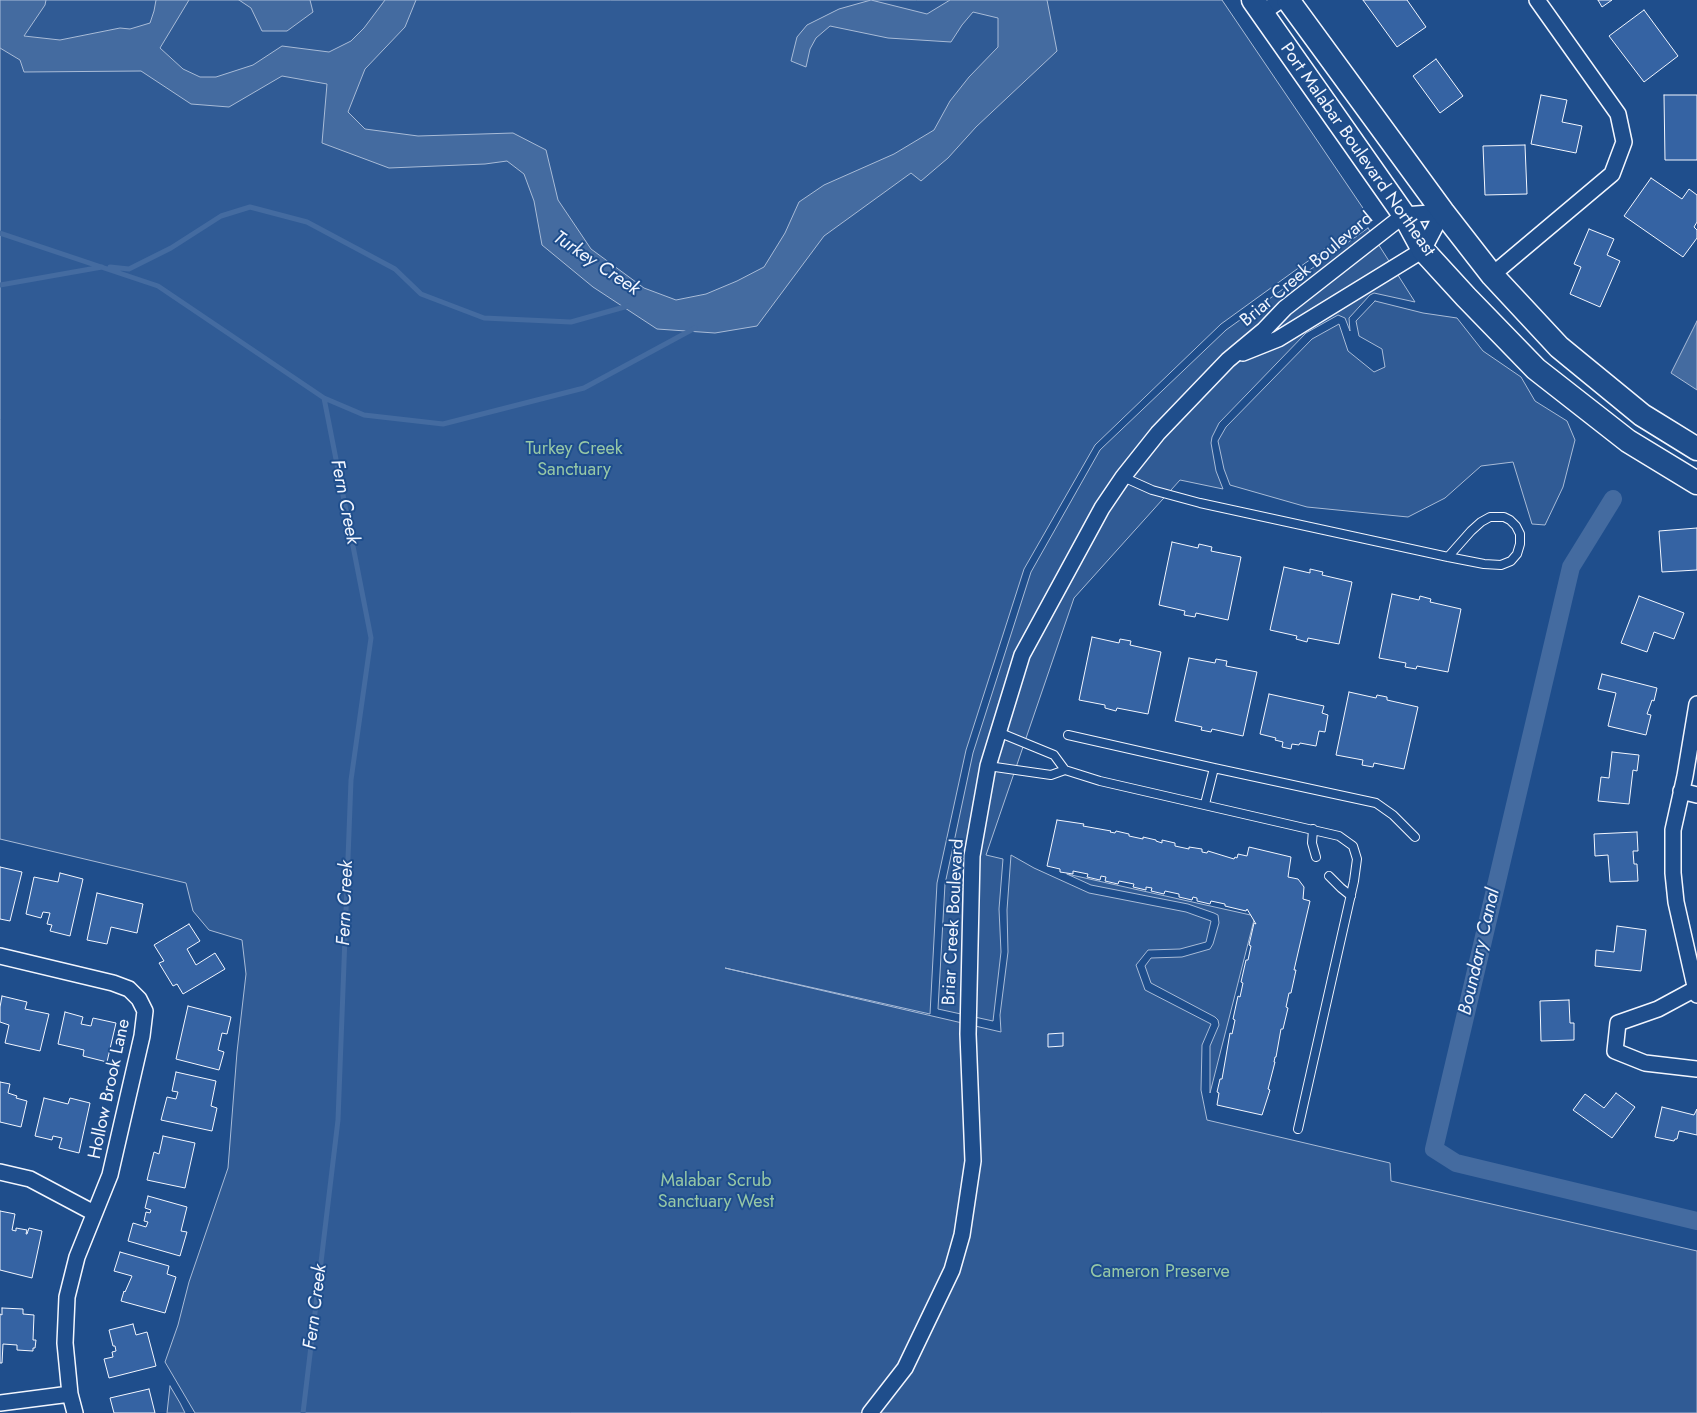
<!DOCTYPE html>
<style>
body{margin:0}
canvas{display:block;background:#1f4e8c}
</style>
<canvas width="1697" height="1413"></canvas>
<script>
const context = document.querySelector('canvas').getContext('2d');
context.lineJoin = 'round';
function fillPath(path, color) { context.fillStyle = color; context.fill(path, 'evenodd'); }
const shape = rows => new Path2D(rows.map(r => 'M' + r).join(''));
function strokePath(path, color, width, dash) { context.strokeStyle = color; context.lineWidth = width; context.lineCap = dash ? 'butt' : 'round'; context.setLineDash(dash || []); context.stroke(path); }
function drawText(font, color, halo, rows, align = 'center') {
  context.font = font + ' Jost,sans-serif'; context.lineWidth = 4; context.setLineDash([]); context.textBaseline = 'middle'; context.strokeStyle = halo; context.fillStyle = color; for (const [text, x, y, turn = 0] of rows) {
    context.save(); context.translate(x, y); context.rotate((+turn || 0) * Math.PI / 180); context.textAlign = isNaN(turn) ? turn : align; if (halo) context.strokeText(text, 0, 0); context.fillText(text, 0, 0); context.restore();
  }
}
const green = shape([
 [0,0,1222,0,1369,217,1221,324,1095,445,1024,569,966,750,937,883,930,1014,725,968,1001,1032,1000,1015,1008,952,1007,910,1011,855,1034,868,1089,893,1186,912,1211,921,1206,942,1180,949,1148,950,1136,965,1145,990,1211,1024,1202,1045,1201,1090,1207,1120,1390,1163,1391,1181,1697,1251,1697,1413,195,1413,165,1362,178,1325,189,1282,228,1168,237,1052,246,974,242,940,209,930,193,911,186,883,0,839,0,0],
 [1368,228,1415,302,1374,293,1370,295,1349,318,1350,331,1345,318,1338,315,1306,333,1219,423,1212,437,1211,443,1216,471,1223,489,1180,480,1074,598,986,855,1003,859,999,909,1001,952,993,1021,938,1009,945,884,973,753,1031,572,1100,450,1226,330,1368,228],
 [1375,301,1423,313,1457,318,1483,351,1521,377,1535,401,1567,421,1575,440,1563,487,1545,525,1532,524,1513,462,1481,466,1445,498,1408,517,1307,507,1230,485,1224,469,1218,441,1226,427,1312,339,1339,324,1348,351,1374,372,1385,367,1382,349,1359,336,1356,321,1375,301],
 [1067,874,1255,916,1210,1093,1210,1046,1219,1025,1218,1020,1215,1017,1151,983,1145,966,1151,958,1182,957,1210,949,1213,944,1219,923,1218,915,1214,913,1188,904,1091,885,1067,874],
 [170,1386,180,1403,185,1413,167,1413,170,1386]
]);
const water = shape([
 [0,0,46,0,45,5,24,36,60,40,120,28,130,29,150,23,154,11,156,0,189,0,160,48,183,69,200,77,216,77,253,65,282,46,329,52,351,41,364,28,385,0,416,0,405,27,365,69,348,112,365,129,418,136,513,133,546,150,558,200,591,249,644,288,676,300,706,294,737,281,764,267,785,233,799,202,824,185,894,154,934,130,950,101,969,77,998,47,998,18,973,12,962,25,951,42,888,38,830,26,816,38,810,49,806,67,791,61,797,37,807,25,839,9,871,0,927,14,950,0,1047,0,1057,51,976,127,948,158,921,181,911,173,824,236,757,326,715,333,657,329,593,287,542,245,534,201,524,174,507,161,485,164,389,168,322,143,327,84,282,76,229,107,191,104,141,71,24,72,20,60,0,48,0,0],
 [239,0,310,0,313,12,287,31,262,31,251,8,239,0],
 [1697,321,1697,390,1671,373,1697,321]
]);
const stream = shape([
 [0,233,158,286,324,398,371,638,351,780,338,1120,303,1413],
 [110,267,129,269,171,248,221,216,250,207,307,222,395,269,421,294,484,318,571,322,628,306],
 [0,285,102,267],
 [324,398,364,415,443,424,584,388,695,328]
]);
const canal = shape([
 [1613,499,1571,567,1434,1149,1456,1163,1697,1221]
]);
const building = shape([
 [1363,0,1407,0,1426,27,1397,47,1363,0],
 [1598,0,1612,0,1602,7,1598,0],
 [1644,10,1678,56,1644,82,1609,36,1644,10],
 [1436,59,1463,96,1440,113,1413,76,1436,59],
 [1541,95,1567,100,1562,122,1582,126,1576,153,1531,144,1541,95],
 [1664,95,1697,95,1697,160,1665,160,1664,95],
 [1525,145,1527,194,1485,195,1483,146,1525,145],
 [1651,178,1682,199,1689,189,1697,195,1697,222,1694,227,1697,230,1697,238,1683,257,1624,216,1651,178],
 [1589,229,1614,239,1607,255,1620,261,1600,307,1570,294,1581,267,1574,264,1589,229],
 [1697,528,1697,570,1662,572,1659,531,1697,528],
 [1172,542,1198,548,1199,544,1212,547,1211,551,1241,557,1228,620,1196,613,1195,617,1184,615,1185,611,1159,605,1172,542],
 [1284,567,1310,573,1310,569,1323,572,1322,575,1352,582,1339,644,1308,638,1307,642,1296,639,1297,636,1270,630,1284,567],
 [1392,594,1419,600,1420,596,1431,599,1430,602,1461,609,1448,672,1417,666,1416,669,1405,667,1406,663,1379,658,1392,594],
 [1639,596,1684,613,1674,639,1654,632,1647,652,1621,643,1639,596],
 [1092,637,1119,643,1120,639,1131,641,1130,645,1161,652,1148,714,1117,708,1116,711,1105,708,1105,705,1079,700,1092,637],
 [1189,658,1215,663,1216,659,1227,661,1226,666,1257,672,1243,736,1212,729,1211,732,1201,730,1202,727,1175,721,1189,658],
 [1602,674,1657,688,1654,701,1652,700,1647,714,1651,715,1646,735,1608,726,1616,693,1598,689,1602,674],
 [1349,692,1376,698,1377,695,1387,697,1387,700,1418,707,1404,769,1374,763,1373,767,1362,765,1363,760,1336,755,1349,692],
 [1269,694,1324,706,1322,713,1328,715,1325,732,1319,731,1316,746,1300,743,1299,745,1292,744,1291,749,1282,747,1283,742,1275,740,1276,738,1260,734,1269,694],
 [1612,752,1639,755,1637,771,1633,770,1629,804,1598,801,1601,777,1609,778,1612,752],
 [1057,820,1084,824,1083,826,1111,831,1110,832,1115,833,1116,831,1129,834,1129,836,1143,839,1143,837,1156,840,1156,841,1162,843,1162,840,1175,843,1175,846,1189,849,1189,847,1202,849,1202,852,1207,853,1208,851,1234,859,1235,857,1237,858,1238,854,1247,856,1249,847,1291,857,1288,877,1298,879,1304,887,1303,899,1310,901,1294,970,1296,970,1291,993,1289,993,1286,1007,1288,1008,1283,1029,1281,1029,1276,1057,1275,1057,1274,1062,1275,1062,1268,1089,1270,1090,1262,1115,1217,1105,1219,1093,1217,1092,1220,1079,1222,1079,1230,1033,1232,1034,1235,1020,1233,1019,1238,996,1240,997,1243,983,1241,982,1246,960,1248,960,1251,946,1249,945,1254,923,1256,924,1247,909,1246,911,1225,906,1225,904,1211,901,1210,904,1197,901,1197,898,1193,897,1192,900,1179,897,1179,894,1165,891,1164,894,1151,891,1152,888,1146,887,1146,890,1133,887,1134,884,1119,881,1118,884,1105,881,1106,877,1101,876,1100,880,1087,877,1088,874,1073,871,1073,874,1060,872,1060,869,1047,866,1057,820],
 [1637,832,1638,851,1633,851,1634,864,1637,864,1638,881,1610,882,1608,855,1595,856,1594,834,1637,832],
 [0,867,22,872,10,921,0,919,0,867],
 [60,873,83,879,70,936,50,931,52,925,47,924,50,913,43,912,41,918,26,914,34,877,58,882,60,873],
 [97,893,143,904,137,933,111,927,107,944,87,940,97,893],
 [189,924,200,941,187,949,196,965,215,953,225,969,183,994,177,984,173,986,159,963,164,961,154,945,189,924],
 [1617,926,1646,930,1641,971,1595,966,1596,950,1614,952,1617,926],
 [2,996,27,1002,25,1009,49,1014,40,1051,5,1043,9,1025,0,1022,0,1007,2,996],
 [1569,1000,1570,1023,1574,1023,1574,1040,1541,1041,1540,1001,1569,1000],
 [188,1006,231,1017,227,1034,222,1033,218,1050,224,1052,219,1070,176,1059,188,1006],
 [65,1012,83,1017,81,1024,91,1026,93,1018,116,1023,107,1062,83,1056,84,1050,58,1044,65,1012],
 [1063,1033,1063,1046,1048,1047,1048,1034,1063,1033],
 [176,1072,216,1081,211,1106,217,1108,212,1131,161,1120,167,1097,176,1099,178,1092,172,1091,176,1072],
 [0,1082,10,1084,8,1093,17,1096,16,1098,27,1101,21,1127,0,1122,0,1082],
 [1616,1093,1635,1107,1612,1138,1573,1110,1585,1094,1604,1108,1616,1093],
 [44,1098,68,1104,70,1098,90,1103,79,1153,59,1148,62,1138,53,1136,52,1140,35,1136,44,1098],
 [1662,1107,1694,1115,1697,1109,1697,1135,1679,1131,1677,1139,1675,1139,1674,1141,1655,1137,1662,1107],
 [163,1136,195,1143,185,1188,147,1180,154,1152,159,1154,163,1136],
 [148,1196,187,1207,181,1231,187,1232,180,1256,128,1241,133,1223,146,1227,148,1222,144,1221,146,1212,150,1213,151,1210,145,1208,148,1196],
 [0,1211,15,1214,12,1230,16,1231,16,1228,27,1230,26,1234,27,1234,29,1228,42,1231,32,1278,0,1270,0,1211],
 [120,1252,169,1266,167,1274,176,1277,165,1313,121,1301,124,1291,125,1292,132,1276,114,1271,120,1252],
 [2,1308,23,1309,23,1314,34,1315,33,1340,36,1340,35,1348,33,1348,33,1351,17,1350,17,1345,3,1344,2,1363,0,1363,0,1314,2,1315,2,1308],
 [133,1324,136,1335,147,1332,156,1366,109,1378,104,1359,113,1357,112,1352,116,1351,115,1346,113,1346,109,1330,133,1324],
 [149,1389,155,1413,114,1413,110,1398,149,1389]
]);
const lane = shape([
 [1123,477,1152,490,1200,503,1448,557,1484,564,1501,565,1511,561,1517,554,1520,544,1520,534,1516,526,1510,520,1504,517,1490,517,1481,522,1471,531,1448,557],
 [1068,735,1214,768,1376,803,1393,815,1415,837],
 [988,766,1051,775,1065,770,1054,755,998,732],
 [1065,770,1100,781,1339,836,1353,846,1357,859,1354,881,1298,1129],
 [1205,804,1214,768],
 [1313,829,1312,843,1316,857],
 [1329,876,1341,888,1351,896]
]);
const street = shape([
 [1262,13,1281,0],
 [1492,275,1612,174,1624,142,1618,114,1537,0],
 [1243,353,1278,339,1423,250,1443,212],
 [1697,704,1685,776,1673,830,1673,873,1676,902,1697,995],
 [1681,791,1697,795],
 [0,956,113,983,129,989,139,999,145,1011,142,1036,110,1175,77,1257,67,1297,65,1343,70,1394,75,1413],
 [1695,989,1658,1009,1618,1023,1615,1051,1645,1063,1697,1069],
 [0,1172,30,1179,94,1213],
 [0,1403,70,1394],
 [870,1413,905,1368,952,1270,962,1235,973,1161,968,1034,972,856,988,766,1022,655,1102,508,1123,477,1158,433,1228,360,1264,330,1285,308,1404,215,1443,212]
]);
const secondary = shape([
 [1253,0,1404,215,1423,250,1466,297,1536,369,1628,441,1697,483],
 [1288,0,1443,212,1492,275,1559,347,1642,415,1697,449]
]);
const streetNames = [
 ["Port Malabar Boulevard Northeast",1357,150,55],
 ["Briar Creek Boulevard",1307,270,-40],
 ["Briar Creek Boulevard",954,922,-87],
 ["Hollow Brook Lane",110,1089,-78]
];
const parkNames = [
 ["Turkey Creek",574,450],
 ["Sanctuary",574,471],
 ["Malabar Scrub",716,1182],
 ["Sanctuary West",716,1203],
 ["Cameron Preserve",1160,1273]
];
const waterNames = [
 ["Turkey Creek",596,264,34],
 ["Fern Creek",344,502,79],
 ["Fern Creek",346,903,-88],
 ["Boundary Canal",1480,952,-77],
 ["Fern Creek",316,1307,-83]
];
fillPath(green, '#305b95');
strokePath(green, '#a8bbd7', 1);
fillPath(water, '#446ba0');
strokePath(water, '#a8bbd7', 1);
strokePath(stream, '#446ba0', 5);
strokePath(canal, '#446ba0', 18);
fillPath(building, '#3563a3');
strokePath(building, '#f2f6ff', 1);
strokePath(lane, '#f2f6ff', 10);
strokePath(street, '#f2f6ff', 18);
strokePath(secondary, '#f2f6ff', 25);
strokePath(lane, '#1f4e8c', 8);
strokePath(street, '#1f4e8c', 15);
strokePath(secondary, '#1f4e8c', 22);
drawText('18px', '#f2f6ff', '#1f4e8c', streetNames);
drawText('18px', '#97c8a6', '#1f4e8c', parkNames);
drawText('italic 19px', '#f2f6ff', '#1f4e8c', waterNames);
</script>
